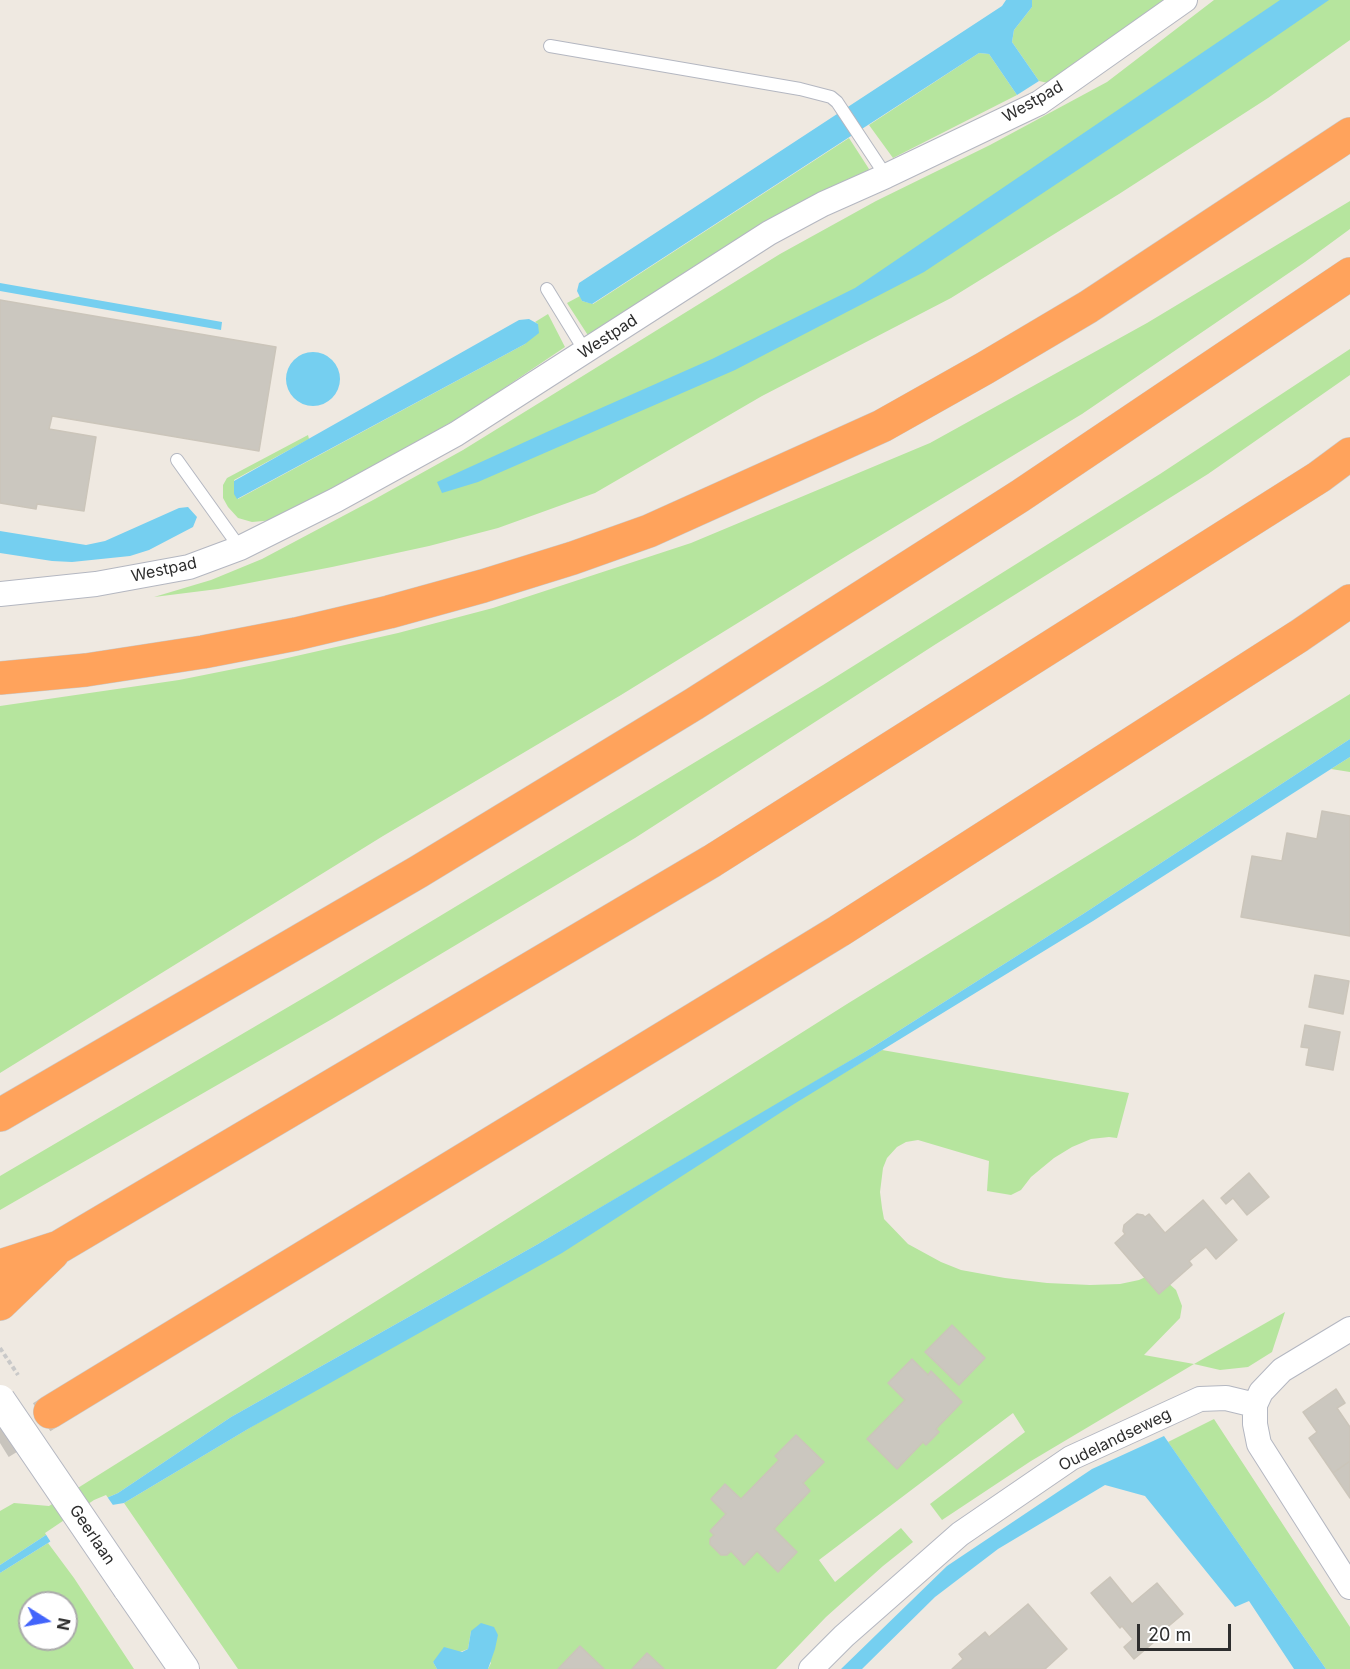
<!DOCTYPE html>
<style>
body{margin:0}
#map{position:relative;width:1350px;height:1669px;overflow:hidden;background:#efe9e1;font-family:Inter,sans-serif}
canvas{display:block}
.north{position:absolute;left:18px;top:1591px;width:60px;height:60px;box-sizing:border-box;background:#fff;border:2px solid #ababab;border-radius:50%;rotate:101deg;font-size:16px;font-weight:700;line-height:24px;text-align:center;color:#2e2e2e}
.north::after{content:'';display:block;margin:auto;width:21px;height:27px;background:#4264fb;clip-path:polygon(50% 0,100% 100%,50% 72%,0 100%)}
.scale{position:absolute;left:1137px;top:1624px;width:94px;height:27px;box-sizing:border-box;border:3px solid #2e2e2e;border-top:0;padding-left:8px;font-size:18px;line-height:21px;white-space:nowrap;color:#2e2e2e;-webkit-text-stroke:4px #fff;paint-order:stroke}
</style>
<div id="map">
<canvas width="1350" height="1669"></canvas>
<div class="north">N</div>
<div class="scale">20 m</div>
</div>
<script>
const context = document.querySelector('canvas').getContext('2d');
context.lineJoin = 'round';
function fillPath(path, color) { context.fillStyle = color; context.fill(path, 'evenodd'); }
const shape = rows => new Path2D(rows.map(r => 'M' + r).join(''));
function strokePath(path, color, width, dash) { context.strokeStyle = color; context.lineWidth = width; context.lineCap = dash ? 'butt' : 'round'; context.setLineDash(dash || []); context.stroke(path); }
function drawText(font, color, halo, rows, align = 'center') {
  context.font = font + ' Inter,sans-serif'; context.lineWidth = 4.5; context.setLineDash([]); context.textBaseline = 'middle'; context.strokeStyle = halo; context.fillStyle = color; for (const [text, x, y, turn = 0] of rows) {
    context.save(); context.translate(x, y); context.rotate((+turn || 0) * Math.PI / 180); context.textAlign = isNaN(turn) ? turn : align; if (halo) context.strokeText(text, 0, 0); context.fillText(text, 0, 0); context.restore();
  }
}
const green = shape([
 [1032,0,1168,0,1048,83,1039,81,1012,42,1014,30,1032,7],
 [1214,0,1350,0,1350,40,1268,98,1119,194,951,298,762,396,595,493,498,528,429,546,332,567,218,589,154,597,211,580,262,559,375,499,463,450,780,254,876,201,990,145,1107,82],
 [979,53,989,54,1017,95,893,158,869,125],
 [849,138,869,169,866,175,591,340,567,303,580,296,582,301,593,304],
 [1350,201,1350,229,1305,262,1082,414,848,555,621,695,383,836,0,1073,0,706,179,680,274,661,398,633,493,608,691,543,930,443,1147,323],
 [548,314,565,347,464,415,289,514,274,520,252,522,238,518,228,507,223,498,223,485,227,478,308,435,309,439,234,480,238,499,525,344,538,324,535,322],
 [1350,349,1350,375,1208,474,936,644,635,838,332,1019,0,1210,0,1176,324,986,823,685,1160,474],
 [1350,694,1350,739,1083,914,873,1047,788,1098,538,1244,231,1417,118,1493,95,1503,0,1565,0,1511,14,1503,49,1506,461,1248,847,1004],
 [1350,757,1350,772,1331,769],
 [882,1050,1129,1093,1117,1138,1109,1137,1091,1139,1072,1147,1054,1158,1031,1177,1021,1190,1011,1195,987,1191,989,1161,918,1140,906,1142,897,1147,887,1158,883,1168,880,1192,882,1208,884,1219,908,1244,941,1262,961,1270,1005,1278,1047,1283,1090,1285,1120,1284,1139,1280,1156,1272,1176,1290,1182,1306,1180,1318,1144,1355,1194,1364,1285,1312,1272,1352,1248,1367,1220,1370,1194,1364,1031,1461,942,1520,930,1504,1025,1432,1013,1413,819,1560,835,1582,901,1528,913,1542,883,1566,826,1617,776,1669,488,1669,491,1663,471,1631,468,1649,433,1662,437,1669,238,1669,124,1503],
 [1214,1419,1350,1627,1350,1669,1326,1669,1168,1442],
 [48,1543,74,1578,134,1669,0,1669,0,1573],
 [30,1603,66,1603,66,1639,30,1639]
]);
const water = shape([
 [1006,0,1032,0,1032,7,1014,30,1012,42,1039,81,1017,95,989,54,979,53,592,304,582,301,577,291,579,283,1002,6],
 [1280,0,1329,0,1189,96,924,272,735,370,478,482,442,493,437,482,549,431,712,359,855,288],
 [0,283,222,322,221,330,0,291],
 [529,319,538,324,539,333,525,344,237,499,234,494,234,481,519,320],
 '286 379a27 27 0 1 1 54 0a27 27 0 1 1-54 0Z',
 [188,507,197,517,193,527,149,550,130,556,72,562,52,561,0,553,0,531,86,545,105,541,179,508],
 [1350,739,1350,757,1331,769,1093,921,794,1104,562,1253,248,1429,124,1503,100,1507,48,1543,0,1573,0,1565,95,1503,118,1493,231,1417,538,1244,873,1047,1083,914],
 [1164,1436,1326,1669,1294,1669,1249,1601,1235,1607,1145,1496,1105,1485,998,1549,935,1597,862,1669,841,1669,947,1566,1092,1469],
 [481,1623,494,1627,498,1635,495,1649,488,1669,437,1669,433,1662,444,1647,462,1652,468,1649,471,1631]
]);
const pier = shape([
 [106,1495,115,1508,101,1509,52,1544,45,1533,94,1500]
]);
const building = shape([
 [0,300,276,347,259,451,52,416,49,429,96,437,84,511,37,504,36,509,0,503,0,300],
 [1322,811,1350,816,1350,936,1241,917,1252,856,1282,861,1287,833,1317,839,1322,811],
 [1315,975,1349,981,1343,1014,1309,1007,1315,975],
 [1305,1025,1340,1032,1333,1070,1306,1065,1309,1048,1301,1047,1305,1025],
 [1249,1173,1269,1197,1247,1215,1233,1198,1226,1204,1221,1198,1249,1173],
 [1203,1200,1237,1240,1216,1259,1206,1247,1189,1261,1192,1265,1159,1294,1115,1243,1125,1234,1123,1231,1124,1225,1137,1214,1143,1215,1145,1217,1149,1214,1165,1233,1203,1200],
 [952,1325,985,1358,959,1385,925,1352,952,1325],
 [912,1359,928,1375,931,1371,962,1402,936,1429,939,1432,926,1445,923,1442,897,1469,867,1439,905,1400,888,1383,912,1359],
 [1336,1389,1345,1403,1337,1408,1350,1427,1350,1461,1333,1473,1309,1438,1317,1432,1303,1412,1336,1389],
 [796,1435,824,1462,803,1483,810,1491,774,1529,797,1552,778,1572,757,1551,744,1565,731,1551,727,1555,721,1555,710,1544,710,1539,714,1535,710,1531,726,1514,711,1499,725,1484,741,1499,779,1460,775,1456,796,1435],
 [1350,1461,1350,1498,1333,1473,1350,1461],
 [1110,1577,1132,1604,1157,1583,1183,1614,1158,1635,1160,1637,1134,1659,1124,1647,1133,1639,1122,1626,1120,1628,1091,1593,1110,1577],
 [1028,1604,1067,1649,1045,1669,952,1669,963,1659,959,1654,985,1632,989,1637,1028,1604],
 [580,1646,604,1669,558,1669,580,1646],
 [647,1653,664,1669,632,1669,647,1653]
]);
const motorwayTunnel = shape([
 [0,1443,50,1412]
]);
const service = shape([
 [550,46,800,89,831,97,837,102,886,176],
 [547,289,585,351],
 [177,460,240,548]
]);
const minor = shape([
 [0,594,96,584,189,567,240,548,336,500,456,434,769,233,823,204,886,176,1039,103,1185,0],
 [1255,1405,1255,1424,1259,1444,1350,1587],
 [811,1669,844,1636,960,1534,1071,1458,1200,1399,1226,1398,1255,1405,1261,1392,1282,1370,1350,1329]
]);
const tertiary = shape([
 [128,1588,184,1669]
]);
const motorway = shape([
 [0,678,86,670,203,652,296,634,389,612,483,586,573,558,649,531,882,426,985,368,1088,307,1350,134],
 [0,1115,418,872,694,704,1020,496,1350,274],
 [0,1266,59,1247,712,861,1319,477,1350,454],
 [0,1304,53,1253],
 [50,1412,839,931,1299,636,1350,601]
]);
const pathBridge = shape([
 [0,1348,18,1375]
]);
const tertiaryBridge = shape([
 [0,1400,128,1588]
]);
const streetNames = [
 ["Westpad",1033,102,-30],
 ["Westpad",608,337,-33],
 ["Westpad",164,570,-12],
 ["Oudelandseweg",1115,1440,-26],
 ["Geerlaan",92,1535,56]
];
fillPath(green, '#b6e59e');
fillPath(water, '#75cff0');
fillPath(pier, '#efe9e1');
fillPath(building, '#cbc7bf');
strokePath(building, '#cbc5ba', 1.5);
strokePath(motorwayTunnel, '#c8c4bd', 33, [33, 16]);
strokePath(service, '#b4b7c1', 14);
strokePath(minor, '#b4b7c1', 26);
strokePath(tertiary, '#b4b7c1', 32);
strokePath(motorway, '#c9c9c9', 34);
strokePath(service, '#fff', 12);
strokePath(minor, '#fff', 24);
strokePath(tertiary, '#fff', 30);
strokePath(motorway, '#ffa35c', 33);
strokePath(tertiaryBridge, '#b4b7c1', 32, []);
strokePath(pathBridge, '#c9c9c9', 4, [4.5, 3]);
strokePath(tertiaryBridge, '#fff', 30);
drawText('16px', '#2e2e2e', '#fff', streetNames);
</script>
